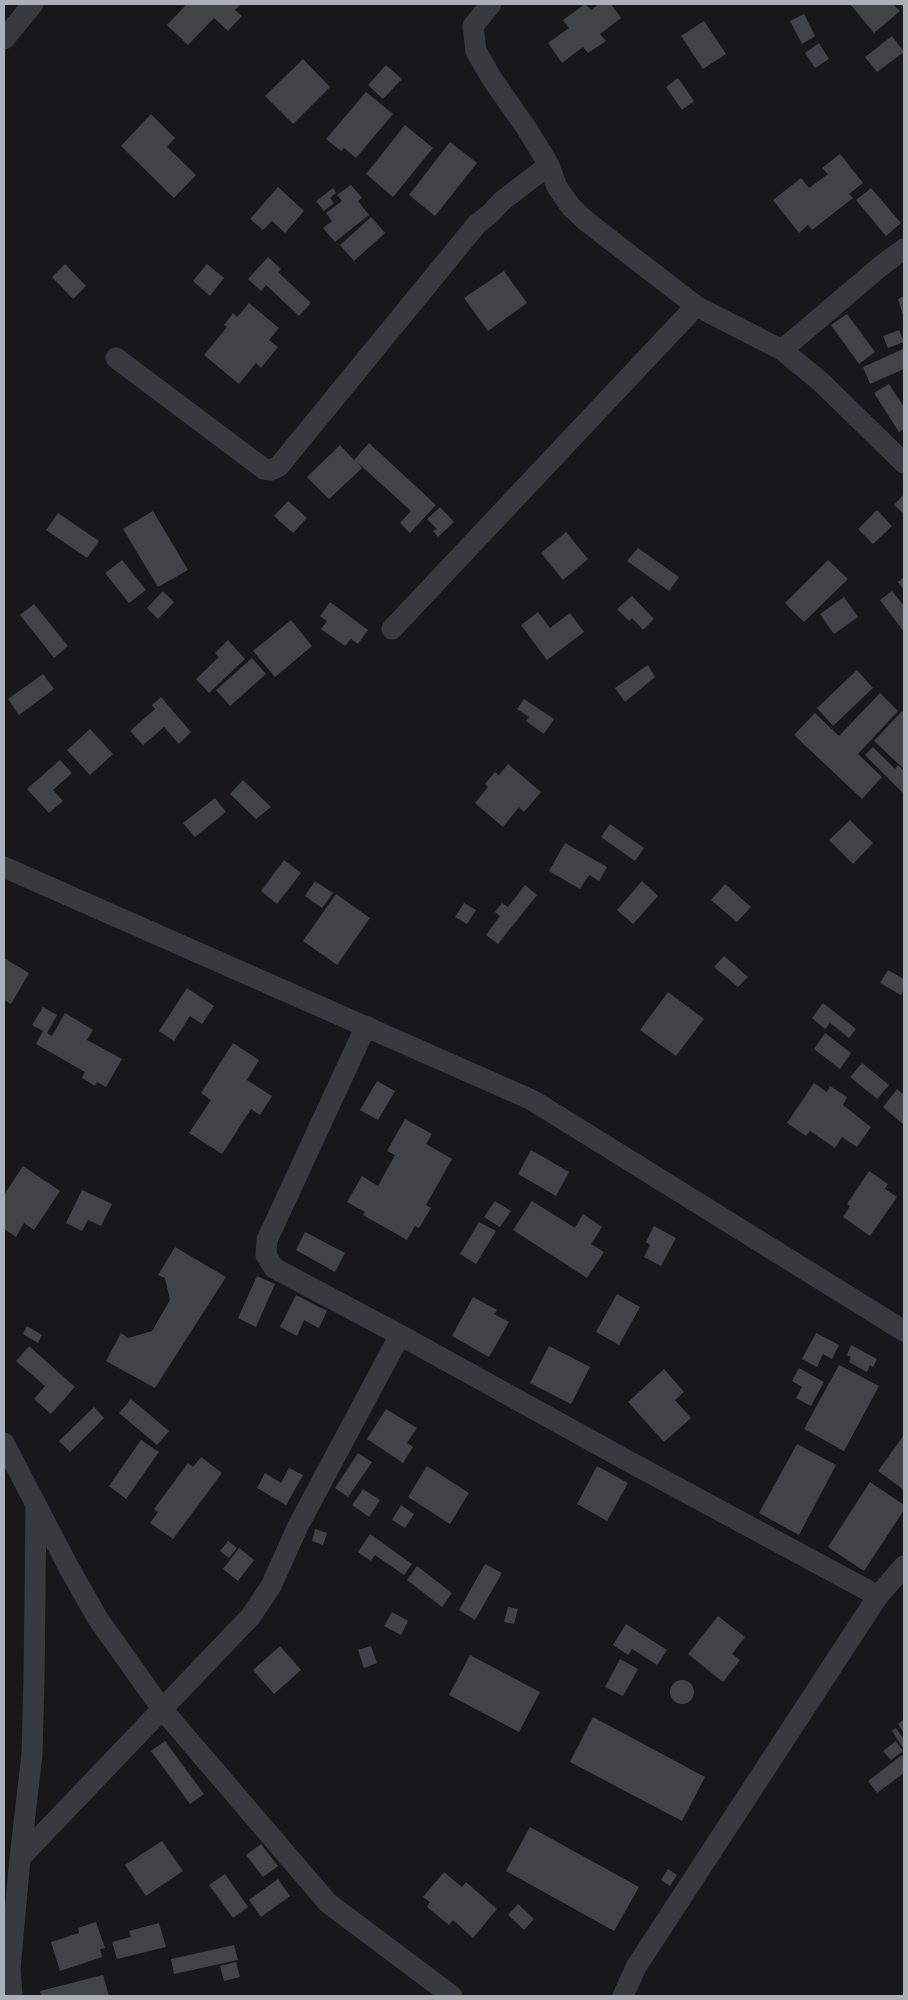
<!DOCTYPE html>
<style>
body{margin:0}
#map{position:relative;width:908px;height:2000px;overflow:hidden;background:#18181a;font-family:Jost,sans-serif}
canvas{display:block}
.frame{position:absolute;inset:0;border:5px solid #abafb9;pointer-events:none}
</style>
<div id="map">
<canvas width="908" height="2000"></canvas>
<div class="frame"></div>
</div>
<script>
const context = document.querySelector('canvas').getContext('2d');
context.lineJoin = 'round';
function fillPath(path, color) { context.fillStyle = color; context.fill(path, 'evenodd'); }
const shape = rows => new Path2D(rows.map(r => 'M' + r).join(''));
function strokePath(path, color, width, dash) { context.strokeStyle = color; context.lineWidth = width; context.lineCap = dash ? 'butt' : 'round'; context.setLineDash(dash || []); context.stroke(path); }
const building = shape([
 [183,4,241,4,235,10,242,16,228,31,214,18,188,45,167,25,185,6],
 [585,4,591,10,599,4,611,4,621,18,600,34,606,41,588,53,583,47,562,63,548,43,569,28,563,20],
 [850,4,893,4,900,11,874,33],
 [804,14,815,36,802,44,790,21],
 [704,21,726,54,703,69,681,36],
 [892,36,904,52,877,72,865,57],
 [819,43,829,59,815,68,805,53],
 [303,59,330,87,293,124,265,96],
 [386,65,402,79,383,99,368,85],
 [678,78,694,101,682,110,666,87],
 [366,92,393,114,356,158,344,148,341,151,326,139],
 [151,114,175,138,167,147,196,175,174,198,121,146],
 [405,125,433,148,393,197,366,174],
 [450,142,477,163,435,216,409,195],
 [840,154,863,183,849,194,853,198,812,230,808,225,799,233,773,200,801,178,809,188,828,174,822,168],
 [351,185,362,198,358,201,369,215,335,242,323,228,332,221,326,213,342,201,337,195],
 [278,187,304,211,285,233,272,221,263,230,250,219],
 [333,188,336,193,330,198,334,203,324,211,316,201],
 [871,188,901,223,886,236,856,200],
 [371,217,385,233,354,261,340,245],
 [268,257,281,269,278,272,311,303,299,316,266,285,261,291,248,279],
 [65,264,86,286,73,299,52,277],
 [207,264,224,278,210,296,193,281],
 [504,271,527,303,488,331,464,298],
 [904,296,904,318,898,299],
 [249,303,279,328,269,340,278,347,261,368,256,363,239,384,204,355,227,327,224,325,233,313,237,317],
 [847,314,875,352,859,364,831,325],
 [899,330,904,342,888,348,883,336],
 [903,349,904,369,870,384,863,367],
 [889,384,904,407,904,429,899,432,874,393],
 [369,443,436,505,410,533,400,523,411,511,357,462,362,468,329,499,307,477,340,445,354,460],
 [904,494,904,514,894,505],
 [288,501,307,518,293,533,274,516],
 [440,507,454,522,438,537,433,531,437,529,427,519],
 [877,510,892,526,873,544,858,529],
 [153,511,188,570,158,587,123,529],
 [58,513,99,541,87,558,46,530],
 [566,532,588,559,563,580,541,553],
 [638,548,679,577,669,591,627,561],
 [122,560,146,590,129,603,105,573],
 [828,560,848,579,804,622,785,603],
 [904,577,904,590,898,582],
 [163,591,174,602,158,619,147,608],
 [892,591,904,606,904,632,880,600],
 [632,596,654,619,643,630,632,618,629,621,617,609],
 [844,597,858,617,834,634,820,614],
 [330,602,368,630,358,644,351,639,345,646,321,629,327,621,320,616],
 [34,604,68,646,54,658,20,615],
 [538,612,550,628,570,613,584,632,547,660,521,625],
 [291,620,312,646,275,677,253,651],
 [228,640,245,659,209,693,196,679,219,657,215,653],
 [252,658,266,674,230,706,216,690],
 [648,665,655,677,625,702,615,688],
 [857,670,873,688,833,726,817,708],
 [43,674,54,689,19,715,8,699],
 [880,693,898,711,858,754,882,777,862,799,794,735,815,713,839,736],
 [161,697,191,732,179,744,164,727,143,745,130,731,155,709,152,705],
 [524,699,554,719,544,734,526,721,529,717,517,709],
 [902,711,904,713,904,769,874,741],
 [90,729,113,754,90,775,67,750],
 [873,747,895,769,898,765,904,771,904,794,865,755],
 [60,760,72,773,53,790,63,801,49,813,27,789],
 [508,764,541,792,524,812,519,807,503,827,475,803,488,787,485,784,495,772,499,775],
 [243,780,271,807,256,819,230,794],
 [215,798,226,812,195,837,183,823],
 [850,820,873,843,853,864,829,840],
 [610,824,644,848,635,861,601,837],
 [565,843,607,867,599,881,589,875,580,889,549,871],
 [284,860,301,873,277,904,261,891],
 [315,881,333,893,322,908,305,896],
 [642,881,658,896,633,924,617,910],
 [725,884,751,907,737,922,711,900],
 [525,885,537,895,498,944,486,935,500,916,495,912,502,903,508,907],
 [336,894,370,918,337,965,303,941],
 [464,903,476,910,467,924,455,917],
 [724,956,748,977,738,987,714,967],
 [4,958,29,973,11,1004,4,1000],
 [888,970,904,979,904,989,901,995,880,983],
 [187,988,214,1006,202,1024,190,1016,174,1041,159,1031],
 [668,992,704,1019,676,1056,640,1030],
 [823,1003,856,1029,849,1038,830,1023,825,1029,812,1018],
 [43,1007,57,1015,47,1033,52,1036,65,1013,93,1030,87,1040,122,1059,106,1087,97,1082,95,1086,82,1078,85,1072,36,1044,43,1031,32,1025],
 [825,1033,851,1053,840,1069,814,1049],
 [233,1043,259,1060,247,1080,272,1096,260,1115,251,1109,222,1154,189,1133,211,1100,201,1093],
 [862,1063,889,1085,877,1099,850,1077],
 [377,1081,395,1091,378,1120,360,1110],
 [814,1083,827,1092,830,1086,847,1097,843,1105,871,1127,857,1147,842,1137,835,1148,810,1131,806,1136,787,1123],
 [897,1089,904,1095,904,1125,883,1107],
 [405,1119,432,1134,426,1144,452,1159,426,1205,431,1208,419,1228,415,1226,407,1240,363,1215,365,1212,347,1202,362,1176,378,1186,395,1155,387,1151],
 [531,1150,569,1172,556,1196,518,1174],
 [23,1166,60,1191,34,1230,24,1223,16,1237,4,1229,4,1195],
 [869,1171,888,1184,885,1189,897,1197,870,1236,843,1217,850,1206,847,1204],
 [82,1190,112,1204,101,1226,88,1220,82,1231,66,1223],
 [495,1201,511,1211,500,1227,484,1217],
 [532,1201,575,1228,583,1214,602,1227,591,1244,604,1252,587,1278,513,1230],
 [479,1222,496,1231,476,1264,460,1254],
 [654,1226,676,1238,661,1266,644,1257,650,1245,646,1242],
 [305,1232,345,1253,335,1272,296,1250],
 [175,1247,226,1277,155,1388,106,1361,121,1333,128,1338,152,1331,170,1300,165,1278,158,1275],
 [257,1276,275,1284,256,1327,238,1318],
 [617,1294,640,1307,619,1345,596,1332],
 [296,1295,327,1311,319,1328,304,1320,297,1336,280,1327],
 [473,1297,497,1310,494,1314,509,1322,489,1357,452,1336],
 [27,1326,42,1335,38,1343,23,1334],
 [816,1333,839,1345,832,1359,823,1354,817,1367,802,1359],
 [851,1345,877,1359,873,1367,870,1365,867,1372,849,1362,851,1357,847,1355],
 [29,1346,75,1387,51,1414,34,1399,45,1386,16,1361],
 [549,1346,590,1367,571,1404,530,1383],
 [839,1365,879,1386,844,1451,804,1429],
 [799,1368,824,1382,811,1406,796,1398,802,1387,792,1381],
 [664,1369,684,1392,675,1400,691,1418,664,1442,628,1402],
 [131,1399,169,1431,157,1445,119,1413],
 [94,1407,104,1418,70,1452,59,1441],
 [386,1409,417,1428,407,1443,413,1447,403,1463,367,1439],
 [904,1435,904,1490,878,1471],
 [141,1440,159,1452,126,1499,109,1486],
 [797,1444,836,1465,799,1535,759,1513],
 [358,1453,372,1462,348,1497,335,1488],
 [201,1457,222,1473,173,1539,150,1523,158,1512,154,1509,188,1463,193,1467],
 [427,1466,469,1493,450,1524,408,1497],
 [597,1466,628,1483,607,1521,577,1504],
 [289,1468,303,1475,286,1505,257,1488,265,1473,281,1483],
 [870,1482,904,1505,904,1510,864,1571,828,1547],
 [363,1489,380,1500,369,1517,352,1505],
 [401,1505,414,1514,405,1528,392,1520],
 [315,1529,327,1533,323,1545,312,1541],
 [370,1534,412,1564,404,1575,375,1555,371,1561,358,1552],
 [228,1541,237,1548,229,1558,220,1551],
 [239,1548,254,1560,238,1581,223,1569],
 [485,1564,502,1573,475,1620,459,1610],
 [417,1566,452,1593,442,1607,407,1580],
 [508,1607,518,1609,514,1624,504,1622],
 [392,1612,408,1621,401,1635,384,1626],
 [718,1616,745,1637,732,1654,740,1660,723,1682,688,1654],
 [626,1624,667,1650,657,1665,632,1649,628,1655,613,1645],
 [280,1646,301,1670,274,1694,253,1670],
 [371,1646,377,1663,364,1668,358,1650],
 [470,1655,540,1692,519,1732,449,1695],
 [620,1659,638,1669,623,1696,605,1687],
 '670 1692a12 12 0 1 1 24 0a12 12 0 1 1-24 0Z',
 [593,1717,705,1777,682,1821,570,1762],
 [904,1719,904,1733,898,1724],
 [896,1728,904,1740,903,1748,892,1731],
 [165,1741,204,1794,190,1804,151,1751],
 [896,1741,903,1751,891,1760,883,1751],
 [902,1755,904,1758,904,1773,877,1793,868,1781],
 [530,1827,639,1887,614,1931,506,1871],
 [162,1841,183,1871,146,1896,125,1865],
 [261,1844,278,1866,263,1877,246,1855],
 [668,1869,677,1875,670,1886,661,1880],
 [444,1872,462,1887,466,1882,497,1909,473,1938,453,1920,449,1925,427,1907,430,1902,423,1897],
 [225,1874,248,1907,233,1918,209,1885],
 [278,1879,290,1896,261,1917,249,1900],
 [518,1904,534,1919,524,1930,508,1915],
 [96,1922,105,1948,100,1949,102,1957,60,1971,51,1942,79,1933,78,1928],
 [159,1923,166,1947,117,1959,112,1942,131,1937,129,1931],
 [234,1945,238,1960,174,1974,171,1959],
 [236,1962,240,1977,224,1981,220,1966],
 [103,1975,109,1996,41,1996,40,1991]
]);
const street = shape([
 [491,4,473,26,476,51,492,79,527,129,549,165,557,187,571,207,586,221,696,306,782,350,821,382,904,463],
 [4,39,33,4],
 [782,350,882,265,904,249],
 [116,358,264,469,271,470,279,466,477,224,490,214,502,201,549,165],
 [392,629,696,306],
 [4,867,532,1100,904,1331],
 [366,1026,267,1240,266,1255,274,1268,400,1335,628,1461,878,1596],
 [4,1443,69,1568,98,1619,162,1709,328,1903,452,1996],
 [20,1858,251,1616,271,1586,298,1526,400,1335],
 [12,1996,10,1969,20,1858,32,1754,34,1680,36,1508],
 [623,1996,636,1967,878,1596,904,1566]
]);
fillPath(building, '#424347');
strokePath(street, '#393a3f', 21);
</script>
